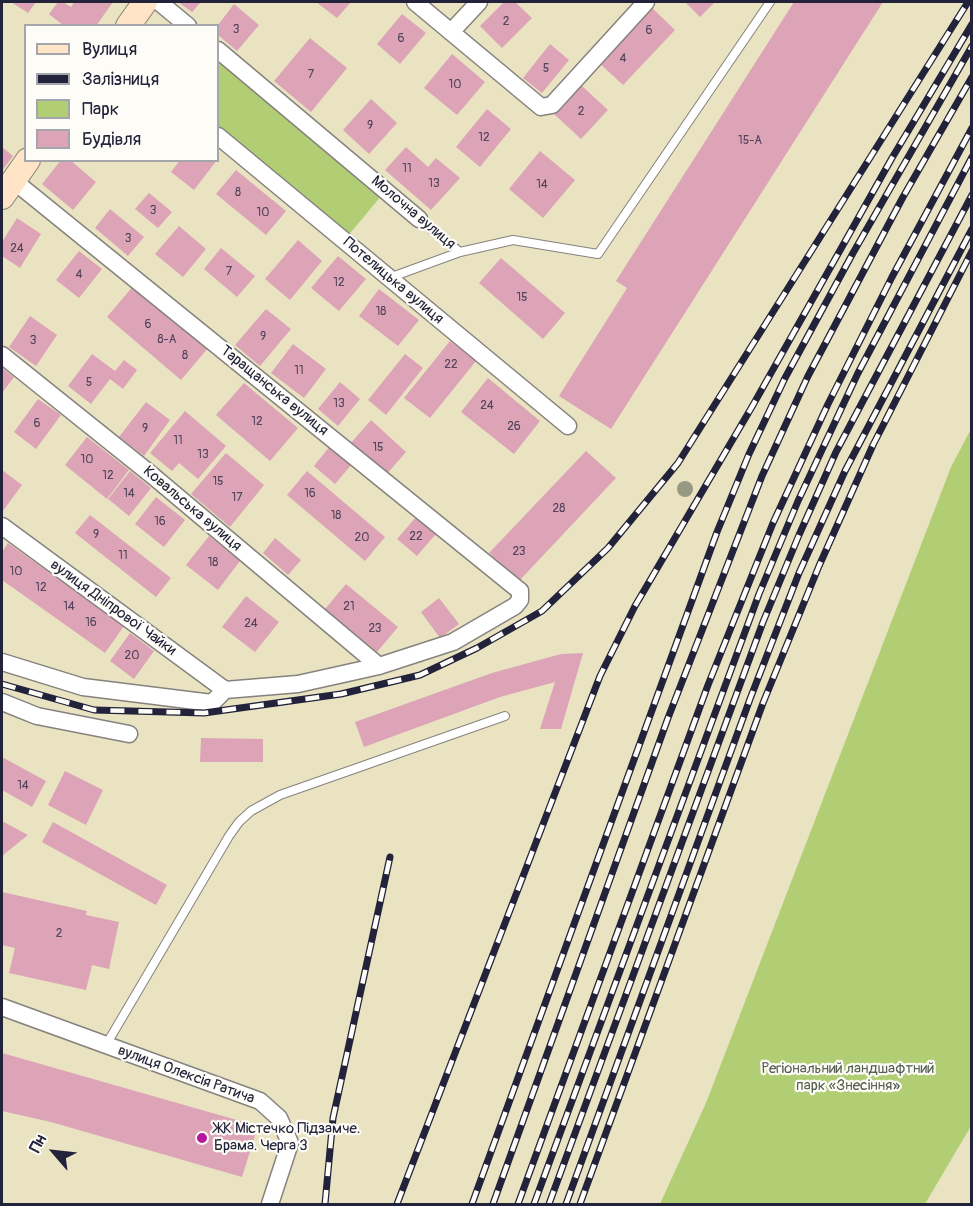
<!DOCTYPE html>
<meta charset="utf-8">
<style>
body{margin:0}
#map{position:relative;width:973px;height:1206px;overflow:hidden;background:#e9e3c2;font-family:Pangolin,sans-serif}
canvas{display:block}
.frame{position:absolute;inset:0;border:3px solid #22223b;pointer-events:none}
.legend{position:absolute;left:24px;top:24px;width:195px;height:138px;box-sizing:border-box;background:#fdfcf7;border:2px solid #a5a5ac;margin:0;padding:8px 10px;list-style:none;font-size:18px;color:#22223b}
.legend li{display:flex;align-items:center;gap:12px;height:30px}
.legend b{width:30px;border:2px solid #a5a5ac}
.north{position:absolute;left:24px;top:1122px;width:60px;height:60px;-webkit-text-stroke:4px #fdfcf7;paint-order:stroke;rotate:298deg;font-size:16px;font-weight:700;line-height:24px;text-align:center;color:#22223b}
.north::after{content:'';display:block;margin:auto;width:21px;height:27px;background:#22223b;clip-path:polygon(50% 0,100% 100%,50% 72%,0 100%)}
</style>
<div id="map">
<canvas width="973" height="1206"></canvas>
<div class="frame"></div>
<ul class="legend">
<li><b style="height:8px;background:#ffe4c6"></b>Вулиця</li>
<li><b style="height:8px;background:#22223b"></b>Залізниця</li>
<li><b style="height:16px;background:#b1ce75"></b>Парк</li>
<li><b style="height:16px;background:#dca4b6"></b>Будівля</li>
</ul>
<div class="north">Пн</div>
</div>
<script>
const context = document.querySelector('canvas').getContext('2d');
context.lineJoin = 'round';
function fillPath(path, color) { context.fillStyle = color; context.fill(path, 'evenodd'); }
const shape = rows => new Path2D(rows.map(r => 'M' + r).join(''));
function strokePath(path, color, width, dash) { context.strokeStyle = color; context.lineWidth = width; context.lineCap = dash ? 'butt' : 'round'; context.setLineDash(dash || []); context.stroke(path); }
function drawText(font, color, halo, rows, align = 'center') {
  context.font = font + ' Pangolin,sans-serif'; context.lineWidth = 4.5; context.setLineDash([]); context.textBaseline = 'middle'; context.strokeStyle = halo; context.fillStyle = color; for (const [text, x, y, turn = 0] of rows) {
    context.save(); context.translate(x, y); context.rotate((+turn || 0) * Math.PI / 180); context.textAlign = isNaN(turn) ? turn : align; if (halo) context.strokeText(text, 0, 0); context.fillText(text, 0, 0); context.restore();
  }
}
const green = shape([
 [218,56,382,195,347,237,218,130],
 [971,429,971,1126,925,1204,660,1204,706,1103,951,467]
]);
const building = shape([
 [11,2,36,2,28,13],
 [58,2,63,2,71,7,74,2,113,2,96,26,64,26,49,14],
 [178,2,201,2,192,12],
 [316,2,351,2,337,18],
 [504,2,515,2,532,18,502,48,480,26],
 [685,2,715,2,700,17],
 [794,2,883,2,611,429,559,396,627,288,616,281],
 [234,4,259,25,237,51,218,35,218,25],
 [648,4,675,30,623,85,596,60],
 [402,14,426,33,400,64,377,44],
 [310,38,347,68,311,112,274,81],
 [550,44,569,60,542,93,523,78],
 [452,54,485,82,457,115,424,88],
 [581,85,608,110,581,139,554,114],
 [371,99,397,123,369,154,343,130],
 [487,109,511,129,480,167,456,147],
 [2,147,13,156,2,171],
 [406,147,428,167,436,158,460,178,431,210,385,170],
 [540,151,575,180,543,218,509,189],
 [61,160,70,160,96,182,73,210,42,184],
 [180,160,217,160,194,190,171,172],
 [236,170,286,211,266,235,216,194],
 [149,193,172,212,158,228,135,209],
 [110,209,144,237,128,256,95,228],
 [17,218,41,234,20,268,2,256,2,242],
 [179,226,206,249,183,277,155,254],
 [298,240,322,261,290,300,265,279],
 [221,248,255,276,237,297,204,269],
 [79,251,102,269,79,298,56,280],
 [338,256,366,279,339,311,311,288],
 [501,258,565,313,543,339,479,283],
 [134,285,208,348,181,380,107,317],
 [379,289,419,320,398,346,359,316],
 [266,309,291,329,260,366,235,345],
 [30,316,57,335,36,366,9,347],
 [450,341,476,361,430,418,404,398],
 [293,344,326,369,304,398,271,373],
 [92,354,115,371,124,360,137,370,123,389,110,379,91,404,68,386],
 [405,354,423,368,386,415,368,400],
 [2,368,14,377,2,393],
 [488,378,540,421,514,454,461,412],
 [340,382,360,399,338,426,318,409],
 [244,383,298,428,270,461,216,415],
 [38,399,61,415,36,449,14,432],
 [146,402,170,420,144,456,119,437],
 [185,411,226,446,198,479,179,463,172,471,150,453],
 [371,420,406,452,385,476,350,444],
 [87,437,129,470,107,499,65,465],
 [330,446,352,464,335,484,314,466],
 [586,451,616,478,519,581,489,553],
 [226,453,264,485,230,527,191,494],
 [2,470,22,485,2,512],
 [130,471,151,488,129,516,108,499],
 [307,471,385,537,365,561,287,495],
 [156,497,185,520,164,547,135,524],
 [90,515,171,578,156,597,75,533],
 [416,517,436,534,417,556,397,539],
 [209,536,240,561,218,590,186,565],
 [275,538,301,560,288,575,263,553],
 [8,543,124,626,105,653,2,580,2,552],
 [346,584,398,627,377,652,325,609],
 [246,596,279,622,255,652,222,627],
 [439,598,459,624,440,638,421,612],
 [130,633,154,651,134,679,110,661],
 [583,653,561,729,540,729,555,682,500,697,364,747,355,722,492,673,561,654],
 [201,738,263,739,263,762,200,762],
 [2,757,46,781,32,807,2,790],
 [65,771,103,790,86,825,48,805],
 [2,821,28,835,2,856],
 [53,822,167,885,156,905,42,842],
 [2,892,87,911,86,915,119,922,109,969,92,965,86,990,9,973,15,948,2,945],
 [2,1053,258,1126,242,1177,51,1122,2,1111]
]);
const lane = shape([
 [419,219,460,252,513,240,598,254,770,2],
 [389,278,460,252],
 [106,1045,229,836,239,822,251,811,280,795,505,716]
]);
const street = shape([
 [159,2,188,26],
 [415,2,541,107,552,105,646,2],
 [451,32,479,2],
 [218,50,419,219],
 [218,136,568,426],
 [14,181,520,591,520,600,515,606,453,642,379,666,298,684,225,690],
 [2,355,153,476,379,666],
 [2,526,225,690],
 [2,662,83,687,212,703,225,690],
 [2,702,37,716,129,734],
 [2,1007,260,1101,279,1118,290,1143,270,1204]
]);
const secondary = shape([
 [128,26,145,2],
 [2,197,28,160]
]);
const rail = shape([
 [2,684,94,710,204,713,341,694,420,675,477,648,542,611,608,548,678,463,968,2],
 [325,1204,333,1118,390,857],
 [397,1204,600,676,635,606,753,405,892,158,972,24],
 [472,1204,717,532,749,454,785,378,853,253,972,46],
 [493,1204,668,718,762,476,808,376,903,197,972,77],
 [518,1204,708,685,773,523,828,404,892,277,972,128],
 [534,1204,759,594,798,501,858,373,972,157],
 [549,1204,763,622,799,535,836,452,972,195],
 [566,1204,750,699,799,573,845,471,972,229],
 [580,1204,763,703,819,566,873,445,972,251]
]);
const trees = [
 [685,489]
];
const markers = [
 [202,1138,6,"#b5179e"]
];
const numberNames = [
 ["2",506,22],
 ["3",236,30],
 ["6",649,31],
 ["6",401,39],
 ["4",623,59],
 ["5",546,69],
 ["7",311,75],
 ["10",455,85],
 ["2",581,112],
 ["9",370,126],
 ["12",484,138],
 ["15-А",750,141],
 ["11",407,169],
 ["13",434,184],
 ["14",542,185],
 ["8",238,193],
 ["3",153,211],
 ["10",263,213],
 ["3",128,239],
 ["24",17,249],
 ["7",229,272],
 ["4",79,275],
 ["12",339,283],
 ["15",522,298],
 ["18",381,312],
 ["6",148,325],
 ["9",263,337],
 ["8-А",167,340],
 ["3",33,341],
 ["8",185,356],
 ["22",451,365],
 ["11",299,371],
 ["5",89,383],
 ["13",339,404],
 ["24",487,406],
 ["12",257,422],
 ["6",37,424],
 ["26",514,427],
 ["9",145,429],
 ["11",178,441],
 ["15",378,448],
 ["13",203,455],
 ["10",87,460],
 ["12",108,476],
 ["15",218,482],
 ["14",129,494],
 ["16",310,494],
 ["17",237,498],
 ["28",559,509],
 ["18",336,516],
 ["16",160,522],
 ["9",96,535],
 ["22",416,537],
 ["20",362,538],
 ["23",519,552],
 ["11",123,556],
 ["18",213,563],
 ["10",16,572],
 ["12",41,588],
 ["14",69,607],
 ["21",349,607],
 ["16",91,623],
 ["24",251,624],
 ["23",375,629],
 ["20",132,656],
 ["14",23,786],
 ["2",59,934]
];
const streetNames = [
 ["Молочна вулиця",413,213,40],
 ["Потелицька вулиця",393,281,40],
 ["Таращанська вулиця",274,391,39],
 ["Ковальська вулиця",192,509,40],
 ["вулиця Дніпрової Чайки",113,608,36],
 ["вулиця Олексія Ратича",186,1075,20]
];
const parkNames = [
 ["Регіональний ландшафтний",848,1069],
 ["парк «Знесіння»",848,1086]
];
const poiNames = [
 ["ЖК Містечко Підзамче.",214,1129],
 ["Брама. Черга 3",214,1146]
];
fillPath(green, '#b1ce75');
fillPath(building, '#dca4b6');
strokePath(lane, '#86827e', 10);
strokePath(street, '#86827e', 19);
strokePath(secondary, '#86827e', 26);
strokePath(lane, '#fff', 8);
strokePath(street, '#fff', 16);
strokePath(secondary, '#ffe4c6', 24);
strokePath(rail, '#22223b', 7);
strokePath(rail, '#fdfcf7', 4.5, [14]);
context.fillStyle = '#979a83';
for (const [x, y] of trees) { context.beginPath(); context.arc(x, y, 8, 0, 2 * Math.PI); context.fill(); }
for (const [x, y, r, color] of markers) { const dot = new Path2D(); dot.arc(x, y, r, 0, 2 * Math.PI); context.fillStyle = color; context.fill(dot); strokePath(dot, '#fdfcf7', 2); }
drawText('12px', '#50425a', null, numberNames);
drawText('15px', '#22223b', '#fdfcf7', streetNames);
drawText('15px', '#545e4f', '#fdfcf7', parkNames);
drawText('15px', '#22223b', '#fdfcf7', poiNames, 'left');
</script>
